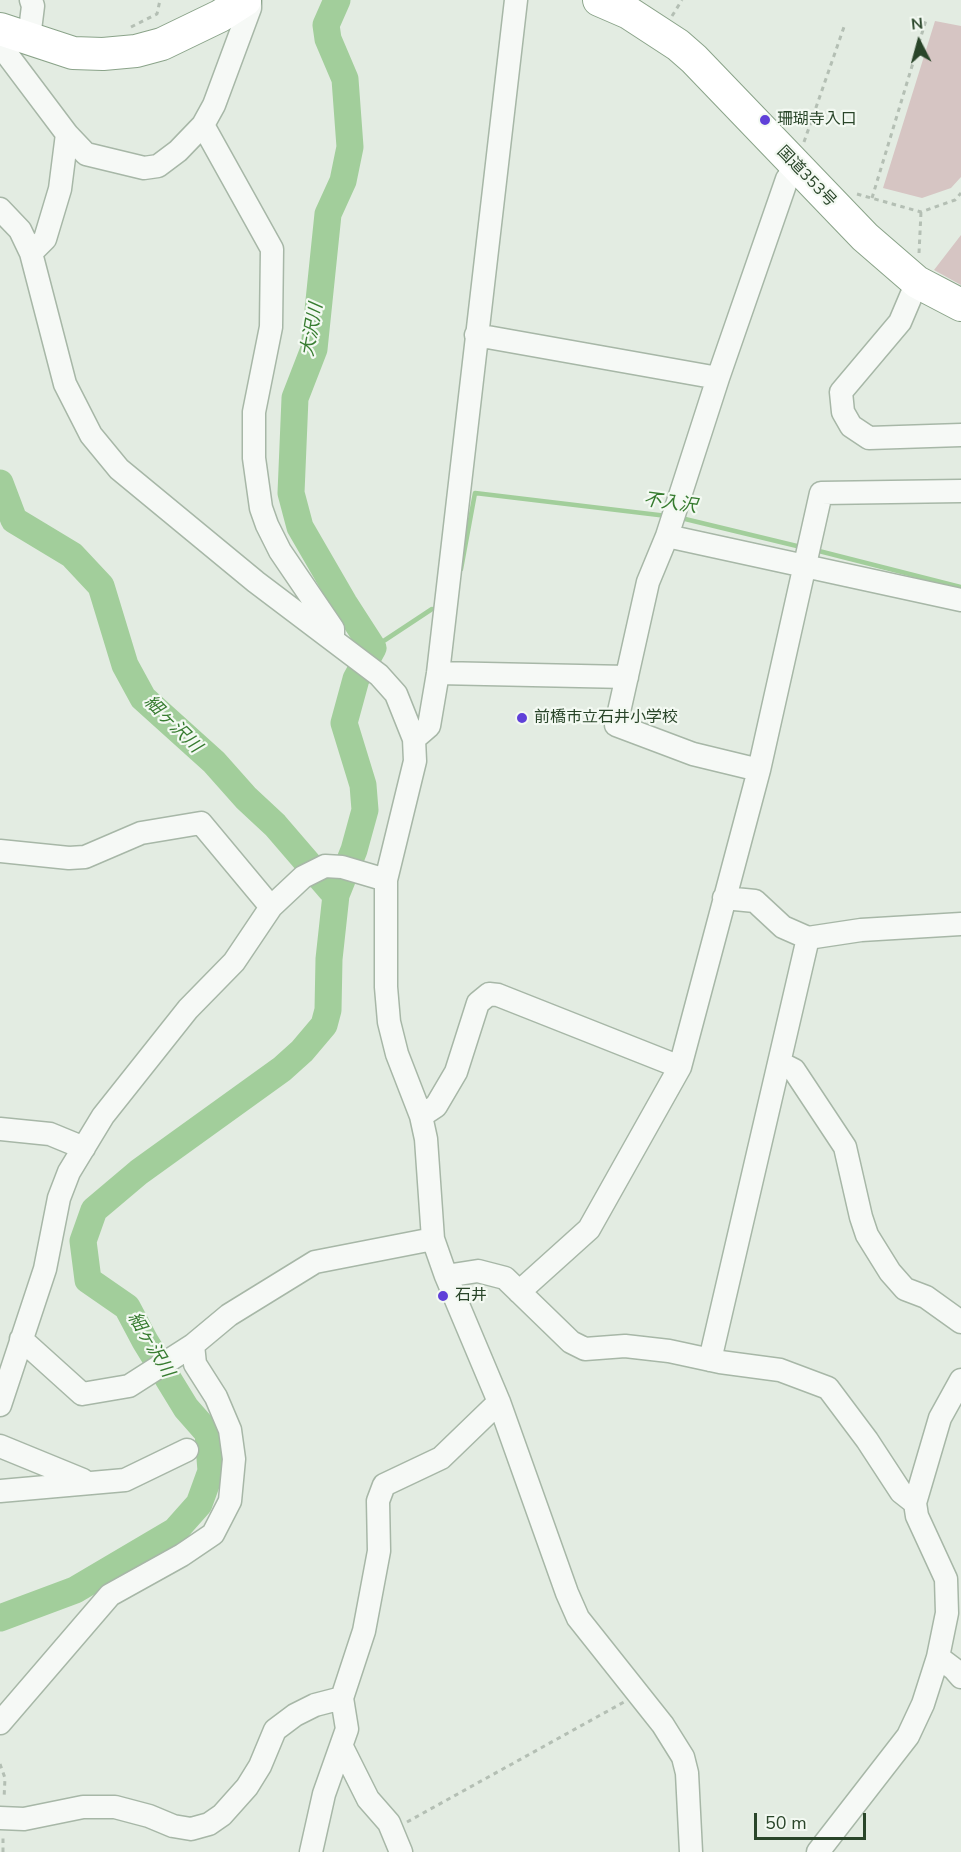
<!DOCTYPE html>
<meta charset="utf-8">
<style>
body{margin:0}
#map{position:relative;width:961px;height:1852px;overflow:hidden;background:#e3ece2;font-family:"Nunito Sans",sans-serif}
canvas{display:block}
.north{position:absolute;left:889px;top:12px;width:60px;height:60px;-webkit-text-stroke:4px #f3f9f2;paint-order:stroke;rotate:354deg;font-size:16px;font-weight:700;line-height:24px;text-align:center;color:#294529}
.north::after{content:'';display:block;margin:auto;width:21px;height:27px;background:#294529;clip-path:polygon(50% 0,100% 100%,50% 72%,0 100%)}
.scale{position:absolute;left:754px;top:1813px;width:112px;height:27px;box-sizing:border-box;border:3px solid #294529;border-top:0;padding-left:8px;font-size:18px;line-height:21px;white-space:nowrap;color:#294529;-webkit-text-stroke:4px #f3f9f2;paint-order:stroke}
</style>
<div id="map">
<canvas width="961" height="1852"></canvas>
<div class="north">N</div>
<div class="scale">50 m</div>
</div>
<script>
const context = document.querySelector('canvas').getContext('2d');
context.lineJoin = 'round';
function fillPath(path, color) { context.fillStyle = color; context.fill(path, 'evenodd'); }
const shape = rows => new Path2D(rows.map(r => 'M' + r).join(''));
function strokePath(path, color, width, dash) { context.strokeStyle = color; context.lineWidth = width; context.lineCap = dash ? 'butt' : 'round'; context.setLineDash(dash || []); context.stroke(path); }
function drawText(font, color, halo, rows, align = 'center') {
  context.font = font + ' "Nunito Sans","Noto Sans JP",sans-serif'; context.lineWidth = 4.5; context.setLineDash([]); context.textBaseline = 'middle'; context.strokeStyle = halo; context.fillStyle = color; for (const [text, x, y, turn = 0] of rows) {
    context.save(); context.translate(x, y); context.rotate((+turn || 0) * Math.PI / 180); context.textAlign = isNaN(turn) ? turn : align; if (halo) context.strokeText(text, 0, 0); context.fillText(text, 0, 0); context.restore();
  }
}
const green = shape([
 [935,21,961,26,961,177,951,188,922,198,883,188],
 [961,235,961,285,934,270]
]);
const stream = shape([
 [681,518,801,547],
 [815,550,961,587],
 [461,569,475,493,667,516],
 [373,648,432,609]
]);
const river = shape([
 [0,483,14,520,72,555,101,586,125,665,143,698,214,762,246,798,275,825,331,890],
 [0,1618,75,1590,175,1531,199,1504,211,1471,208,1433,186,1408,145,1341,127,1307,88,1280,83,1241,94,1210,139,1172,282,1069,302,1051,324,1025,328,1010,329,959,336,895,354,850,365,810,363,785,344,723,356,679,373,648,344,603,300,527,291,493,295,398,314,349,328,214,343,181,350,147,345,79,328,39,326,25,337,0]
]);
const path = shape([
 [672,16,682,0],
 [131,27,157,14,160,0],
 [804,142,845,24],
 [857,194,921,212,955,200,961,193],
 [872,198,926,20],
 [919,253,921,212],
 [0,1764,5,1778,4,1799],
 [407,1822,624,1702],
 [3,1852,3,1836]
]);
const minor = shape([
 [29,38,33,6,31,0],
 [0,45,67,134,86,154,144,168,158,166,178,151,203,125,214,105,250,8,250,0],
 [203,125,272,249,271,327,254,412,254,458,261,508,267,525,280,551,333,629,333,638],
 [0,209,20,230,31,253,65,384,91,435,119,469,256,582,379,675,396,694,414,739,415,761,386,880,386,987,389,1022,397,1054,421,1116,426,1139,433,1239,446,1276,499,1402,567,1593,578,1618,663,1725,683,1757,687,1773,691,1852],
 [31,253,45,239,60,189,67,134],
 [917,282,900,322,841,392,843,412,851,426,869,438,961,435],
 [476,335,718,378],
 [667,536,961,600],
 [438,673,627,677],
 [414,739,429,726,438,673,516,0],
 [759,770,693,754,616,725,648,582,667,536,718,378,787,179,796,166],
 [0,851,69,858,85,857,141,833,201,823,271,907],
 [724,898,755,901,783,927,808,938,861,930,961,924],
 [780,1063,794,1070,845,1147,861,1217,867,1235,890,1272,905,1289,926,1297,961,1322],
 [421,1116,436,1106,456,1072,478,1003,489,994,498,995,680,1067],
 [0,1129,50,1134,84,1148],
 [446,1276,478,1271,505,1278,571,1342,585,1349,625,1346,669,1351,720,1362,780,1370,828,1388,867,1440,901,1492,915,1503],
 [519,1292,589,1229,680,1067,759,770,821,493,961,491],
 [21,1339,82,1394,129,1386,193,1345,229,1315,315,1262,433,1239],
 [710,1360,808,938],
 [0,1405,45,1269,59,1198,69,1172,103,1116,188,1009,234,962,271,907,303,877,325,866,342,867,386,880],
 [0,1446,83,1480],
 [0,1491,125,1480,187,1450],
 [938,1657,954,1669,961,1677],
 [0,1723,110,1595,182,1555,213,1534,230,1501,234,1459,230,1430,216,1397,195,1364,193,1345],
 [342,1747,368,1799,389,1823,401,1852],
 [0,1818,24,1819,83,1807,115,1807,149,1816,173,1826,191,1829,209,1824,222,1815,247,1787,260,1766,275,1730,295,1715,315,1705,342,1698],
 [311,1852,324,1794,347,1729,342,1698,364,1631,379,1551,378,1501,384,1485,441,1458,499,1402],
 [818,1852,908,1736,923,1704,938,1657,947,1613,946,1579,917,1516,915,1503,940,1418,961,1380]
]);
const highway = shape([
 [599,0,629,13,678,45,694,59,865,237,917,282,961,305],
 [0,29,73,53,103,54,136,51,162,44,220,16,245,0]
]);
const markers = [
 [765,120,6,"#5f40d8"],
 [522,718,6,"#5f40d8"],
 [443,1296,6,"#5f40d8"]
];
const poiNames = [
 ["珊瑚寺入口",777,120],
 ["前橋市立石井小学校",534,718],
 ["石井",455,1296]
];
const streetNames = [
 ["国道353号",806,177,46]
];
const waterNames = [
 ["大沢川",313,330,-80],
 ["不入沢",670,504,8],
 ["細ヶ沢川",172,725,45],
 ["細ヶ沢川",150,1345,59]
];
fillPath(green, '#d6c5c3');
strokePath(stream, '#a2ce9b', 4.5);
strokePath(river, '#a2ce9b', 27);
strokePath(minor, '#a7b7a7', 25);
strokePath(highway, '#8aa389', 34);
strokePath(path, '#b4bfb4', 3, [4.5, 4.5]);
strokePath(minor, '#f6f9f6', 22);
strokePath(highway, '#fff', 32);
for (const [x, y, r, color] of markers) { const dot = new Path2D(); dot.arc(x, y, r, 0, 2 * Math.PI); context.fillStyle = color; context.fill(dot); strokePath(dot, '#f3f9f2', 2); }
drawText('16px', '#294529', '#f3f9f2', poiNames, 'left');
drawText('16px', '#294529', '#f3f9f2', streetNames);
drawText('italic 18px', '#377c30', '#f3f9f2', waterNames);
</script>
